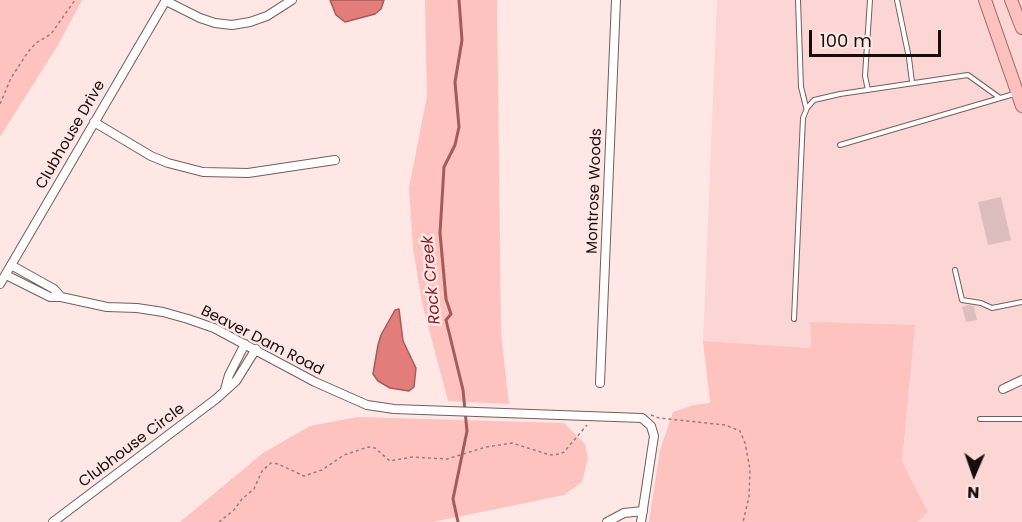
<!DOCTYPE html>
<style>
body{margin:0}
#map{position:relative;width:1022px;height:522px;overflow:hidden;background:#ffe7e6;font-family:Poppins,sans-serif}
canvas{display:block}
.north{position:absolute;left:944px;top:444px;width:60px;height:60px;-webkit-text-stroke:4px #ffe7e6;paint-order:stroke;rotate:182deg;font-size:16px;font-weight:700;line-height:24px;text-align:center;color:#150c0b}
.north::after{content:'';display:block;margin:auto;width:21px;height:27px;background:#150c0b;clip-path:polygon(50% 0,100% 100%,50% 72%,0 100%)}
.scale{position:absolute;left:809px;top:30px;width:132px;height:27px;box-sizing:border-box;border:3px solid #150c0b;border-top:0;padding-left:8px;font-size:18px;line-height:21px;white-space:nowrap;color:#150c0b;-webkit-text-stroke:4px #ffe7e6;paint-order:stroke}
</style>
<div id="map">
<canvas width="1022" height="522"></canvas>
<div class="north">N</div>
<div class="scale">100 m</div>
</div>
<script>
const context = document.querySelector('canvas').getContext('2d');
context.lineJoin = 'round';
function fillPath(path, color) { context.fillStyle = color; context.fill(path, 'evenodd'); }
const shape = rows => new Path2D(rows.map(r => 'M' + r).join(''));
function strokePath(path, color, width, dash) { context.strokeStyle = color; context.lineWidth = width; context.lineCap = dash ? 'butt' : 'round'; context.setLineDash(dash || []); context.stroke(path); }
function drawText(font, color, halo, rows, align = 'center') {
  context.font = font + ' Poppins,sans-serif'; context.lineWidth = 5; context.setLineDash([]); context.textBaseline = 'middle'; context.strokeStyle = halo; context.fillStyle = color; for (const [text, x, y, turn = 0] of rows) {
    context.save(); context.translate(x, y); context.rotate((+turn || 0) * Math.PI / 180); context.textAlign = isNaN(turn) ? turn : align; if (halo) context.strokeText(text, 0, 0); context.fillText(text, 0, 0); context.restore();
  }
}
const built = shape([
 [717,0,1022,0,1022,522,917,522,928,512,902,461,904,423,810,322,811,348,703,341]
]);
const green = shape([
 [0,0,82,0,58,45,0,137],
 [425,0,497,0,501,334,509,404,448,401,422,303,413,248,409,188,427,96],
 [810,322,915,325,902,461,928,512,917,522,649,522,660,450,673,412,693,405,710,403,703,341,811,348],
 [357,417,564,423,585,444,588,458,582,482,564,495,433,522,180,522,263,453,310,426]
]);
const water = shape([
 [330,0,384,0,381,9,375,14,345,22,336,15,330,0],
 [399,309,403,341,416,368,414,387,409,391,390,388,378,381,373,374,378,345,381,335,395,310,399,309]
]);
const stream = shape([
 [458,522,453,499,467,431,463,390,446,320,451,314,446,299,440,233,444,167,455,145,459,127,455,82,462,40,459,0]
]);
const building = shape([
 [1001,197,1011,240,988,245,978,202],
 [968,305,974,306,977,320,966,322,962,307]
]);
const path = shape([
 [0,104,11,78,28,52,36,43,51,34,75,0],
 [651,415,659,418,725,425,740,431,745,443,750,469,749,497,743,522],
 [219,522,234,510,242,499,254,489,262,471,271,463,278,464,304,476,322,470,344,455,368,447,375,448,390,461,412,457,447,459,486,447,512,443,550,455,560,454,564,452,587,425]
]);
const service = shape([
 [798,0,801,87,806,107],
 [897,0,909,58,912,82],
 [868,90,865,76,870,0],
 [840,145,1014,94],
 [955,270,962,300,981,303,992,308,1022,302],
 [794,319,803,118,807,108,814,100,840,94,968,75,1000,98],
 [980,419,1022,419]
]);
const minor = shape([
 [166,1,200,18,215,23,232,25,250,22,267,16,292,0],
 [94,122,151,156,168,163,203,172,248,173,335,160],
 [6,275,50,297,61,297,54,289,11,265],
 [0,284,166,0],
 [61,297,107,307,137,308,163,312,188,319,214,328,315,382,367,405,394,409,642,418,651,426,654,436,641,522],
 [600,383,616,0],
 [225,389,229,375,245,344],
 [1003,389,1022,380],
 [53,522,216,399,236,381,256,349],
 [607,522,624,513,643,511]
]);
const primary = shape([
 [985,0,1022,106],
 [1011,0,1022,28]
]);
const streetNames = [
 ["Clubhouse Drive",71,135,-60],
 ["Montrose Woods",595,191,-88],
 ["Beaver Dam Road",262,341,27],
 ["Clubhouse Circle",132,446,-37]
];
const waterNames = [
 ["Rock Creek",432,280,-95]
];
fillPath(built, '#fcd6d4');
fillPath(green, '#fec2bf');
fillPath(water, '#e27d7c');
strokePath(water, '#a45b5a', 1.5);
strokePath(stream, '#a45b5a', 3);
fillPath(building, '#dbbebd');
strokePath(service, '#765d5c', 6);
strokePath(minor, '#765d5c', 10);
strokePath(primary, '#a86665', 14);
strokePath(path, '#91807f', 1.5, [3, 3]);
strokePath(service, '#fff', 4);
strokePath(minor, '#fff', 8);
strokePath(primary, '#fac1bf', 12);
drawText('15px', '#150c0b', '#ffe7e6', streetNames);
drawText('italic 16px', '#901625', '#ffe7e6', waterNames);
</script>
